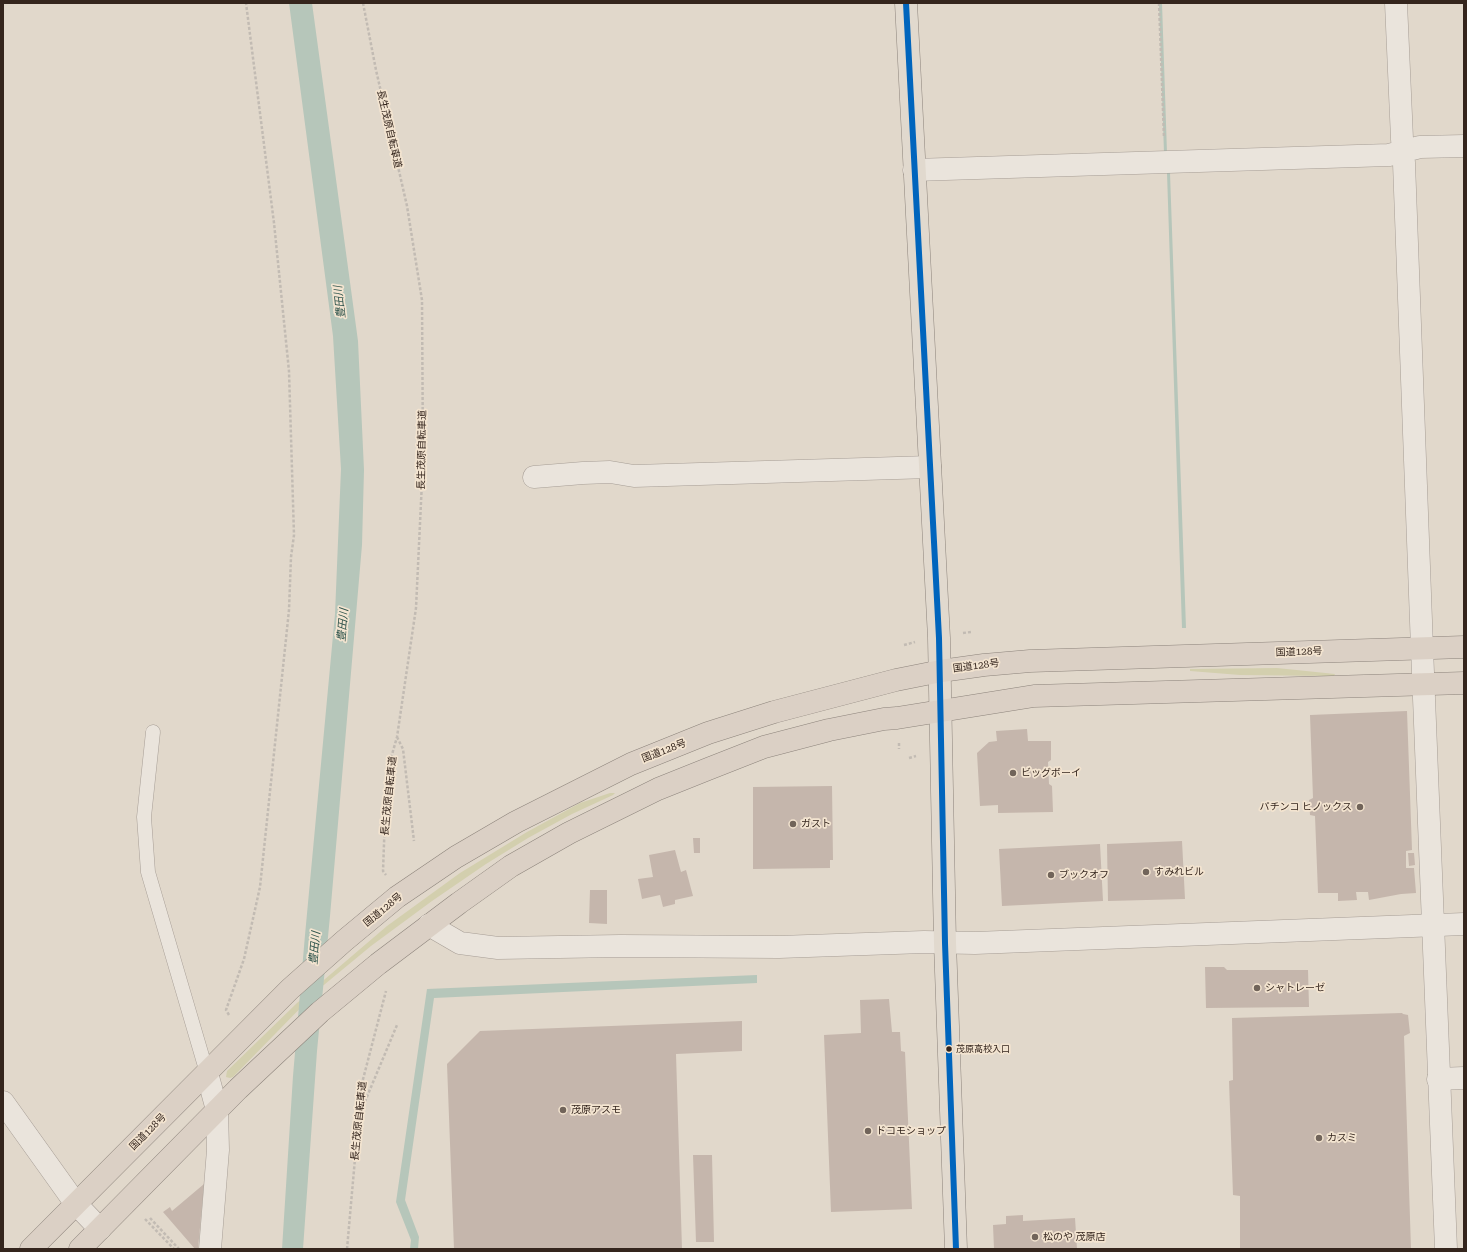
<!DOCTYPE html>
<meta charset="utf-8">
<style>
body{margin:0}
#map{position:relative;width:1467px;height:1252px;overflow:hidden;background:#e1d8cb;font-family:"Roboto Serif",serif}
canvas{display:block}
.frame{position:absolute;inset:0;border:4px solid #34251d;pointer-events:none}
</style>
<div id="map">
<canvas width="1467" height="1252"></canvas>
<div class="frame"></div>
</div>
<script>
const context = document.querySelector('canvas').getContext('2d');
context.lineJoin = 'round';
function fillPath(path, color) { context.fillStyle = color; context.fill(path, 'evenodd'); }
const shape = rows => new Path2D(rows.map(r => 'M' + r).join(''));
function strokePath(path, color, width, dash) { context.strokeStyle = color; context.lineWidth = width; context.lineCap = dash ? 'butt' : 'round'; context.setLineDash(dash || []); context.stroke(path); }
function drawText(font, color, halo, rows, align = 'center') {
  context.font = font + ' "Roboto Serif","Noto Sans JP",serif'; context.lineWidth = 3.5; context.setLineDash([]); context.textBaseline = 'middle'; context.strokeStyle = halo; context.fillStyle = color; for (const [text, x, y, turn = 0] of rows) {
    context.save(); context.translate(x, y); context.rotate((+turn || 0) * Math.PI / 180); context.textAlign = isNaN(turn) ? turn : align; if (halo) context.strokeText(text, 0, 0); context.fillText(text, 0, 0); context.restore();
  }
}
const green = shape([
 [1277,668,1335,674,1334,676,1329,676,1240,675,1190,671,1190,669],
 [610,793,615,793,613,795,572,814,528,838,486,864,432,901,371,946,319,989,233,1077,230,1078,226,1077,227,1071,297,1003,387,926,460,873,527,832,580,803]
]);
const water = shape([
 [289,3,312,3,358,341,364,470,362,545,330,916,317,1051,303,1249,282,1249,293,1076,305,935,335,614,341,469,333,336],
 [1159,3,1162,3,1167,153,1164,153],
 [1167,173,1170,173,1186,628,1182,628],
 [757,975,757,983,434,998,405,1200,419,1237,418,1249,410,1249,411,1240,396,1202,427,989]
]);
const building = shape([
 [1407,711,1412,850,1406,851,1406,868,1414,868,1416,893,1401,894,1369,900,1368,892,1356,892,1357,900,1338,901,1338,893,1318,893,1315,816,1310,815,1309,800,1313,798,1310,715],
 [1027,729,1028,741,1051,741,1051,760,1048,762,1049,784,1052,786,1053,812,998,813,998,805,980,806,977,753,989,742,997,741,996,731],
 [832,786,833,860,830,860,830,868,753,869,753,787],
 [693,838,700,838,700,853,694,853],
 [1182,841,1185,899,1108,901,1107,844],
 [1100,844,1103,901,1002,906,999,849],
 [675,850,681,872,686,870,693,896,675,900,675,904,663,907,660,895,642,899,638,879,653,877,649,855],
 [1408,853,1414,853,1415,865,1409,866],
 [590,890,607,890,607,924,589,923],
 [1205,967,1224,967,1227,970,1308,970,1309,1007,1206,1008],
 [889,999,892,1032,900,1032,901,1051,905,1052,912,1209,831,1212,824,1035,861,1033,860,1000],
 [1402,1013,1403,1014,1408,1015,1410,1033,1404,1036,1411,1249,1240,1249,1240,1196,1233,1195,1229,1081,1233,1080,1232,1018],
 [742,1021,742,1051,676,1054,682,1249,454,1249,447,1064,480,1031],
 [693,1155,712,1155,714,1242,696,1242],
 [204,1184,198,1249,195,1249,163,1212,170,1207,172,1211],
 [1023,1215,1023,1221,1075,1218,1077,1249,994,1249,993,1225,1006,1224,1006,1216]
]);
const path = shape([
 [363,3,376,70,407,206,422,300,423,460,416,608,397,737,391,758,385,817,383,871,386,875],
 [1159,3,1164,138],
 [963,633,971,632],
 [904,645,915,642],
 [397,737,403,749,414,841],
 [899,743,899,749],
 [909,758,916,756],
 [229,1015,226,1010,244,959,260,887,289,610,291,557,294,535,289,371,274,223,246,3],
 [361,1111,397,1025],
 [150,1218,179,1249],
 [145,1219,174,1249],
 [347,1249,357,1136,360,1114,361,1087,386,991]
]);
const service = shape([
 [153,732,144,817,148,872,207,1073]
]);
const minor = shape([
 [1396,3,1402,139,1404,163,1422,648],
 [914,170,1389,155,1420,147,1464,146],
 [534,477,583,473,610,472,634,476,930,467],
 [429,925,460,943,498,948,620,946,779,947,924,942,975,943,1464,924],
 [207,1073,217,1110,218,1150,210,1249],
 [1438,1079,1464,1078]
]);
const tertiary = shape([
 [1422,648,1446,1249],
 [3,1102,76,1204,100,1229]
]);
const primary = shape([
 [906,3,939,638,945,943,956,1249]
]);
const trunk = shape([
 [31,1249,290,989,344,941,397,897,456,857,516,822,631,764,708,733,774,712,896,680,941,671,984,665,1030,661,1464,647],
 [80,1249,238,1089,320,1012,378,964,459,903,511,866,569,833,658,789,708,769,764,747,829,730,884,719,897,718,1034,696,1464,683]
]);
const bus1 = shape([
 [906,3,939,638,945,943,956,1249]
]);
const markers = [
 [1013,773,4,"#71645a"],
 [1360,807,4,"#71645a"],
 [793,824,4,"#71645a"],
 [1146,872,4,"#71645a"],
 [1051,875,4,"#71645a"],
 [1257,988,4,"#71645a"],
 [949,1049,3.5,"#34251d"],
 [563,1110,4,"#71645a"],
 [868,1131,4,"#71645a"],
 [1319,1138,4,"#71645a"],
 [1035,1237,4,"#71645a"]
];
const busNames = [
 ["茂原高校入口",956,1049]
];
const streetNames = [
 ["長生茂原自転車道",389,129,77],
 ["長生茂原自転車道",422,450,-89],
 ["国道128号",1299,652,-2],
 ["国道128号",976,666,-7],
 ["国道128号",664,751,-21],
 ["長生茂原自転車道",389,796,-84],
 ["国道128号",383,910,-39],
 ["長生茂原自転車道",359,1121,-84],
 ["国道128号",148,1132,-45]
];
const poiNames = [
 ["ビッグボーイ",1021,773],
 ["パチンコ ヒノックス",1352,807,"right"],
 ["ガスト",801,824],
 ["すみれビル",1154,872],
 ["ブックオフ",1059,875],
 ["シャトレーゼ",1265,988],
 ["茂原アスモ",571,1110],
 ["ドコモショップ",876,1131],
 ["カスミ",1327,1138],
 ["松のや 茂原店",1043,1237]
];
const waterNames = [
 ["豊田川",340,302,-96],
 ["豊田川",343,625,-85],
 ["豊田川",315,948,-85]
];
fillPath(green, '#d3cfae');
fillPath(water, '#b6c6ba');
fillPath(building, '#c5b6ac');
strokePath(service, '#a69d95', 15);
strokePath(minor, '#a69d95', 23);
strokePath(tertiary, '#a69d95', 23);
strokePath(primary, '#8c837b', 23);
strokePath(trunk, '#8c837b', 23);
strokePath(path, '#c2bbb3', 2.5, [3, 2]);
strokePath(service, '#eae4dc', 14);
strokePath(minor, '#eae4dc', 22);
strokePath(tertiary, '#eae4dc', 22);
strokePath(primary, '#e1d9ce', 22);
strokePath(trunk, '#dbd0c5', 22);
strokePath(bus1, '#0065bd', 6);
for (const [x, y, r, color] of markers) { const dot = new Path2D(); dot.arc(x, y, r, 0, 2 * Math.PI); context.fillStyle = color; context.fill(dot); strokePath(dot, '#f3e4d0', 1.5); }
drawText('9px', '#34251d', '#f3e4d0', busNames, 'left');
drawText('10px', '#34251d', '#f3e4d0', streetNames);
drawText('10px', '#34251d', '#f3e4d0', poiNames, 'left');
drawText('italic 11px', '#2d534b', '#f3e4d0', waterNames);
</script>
